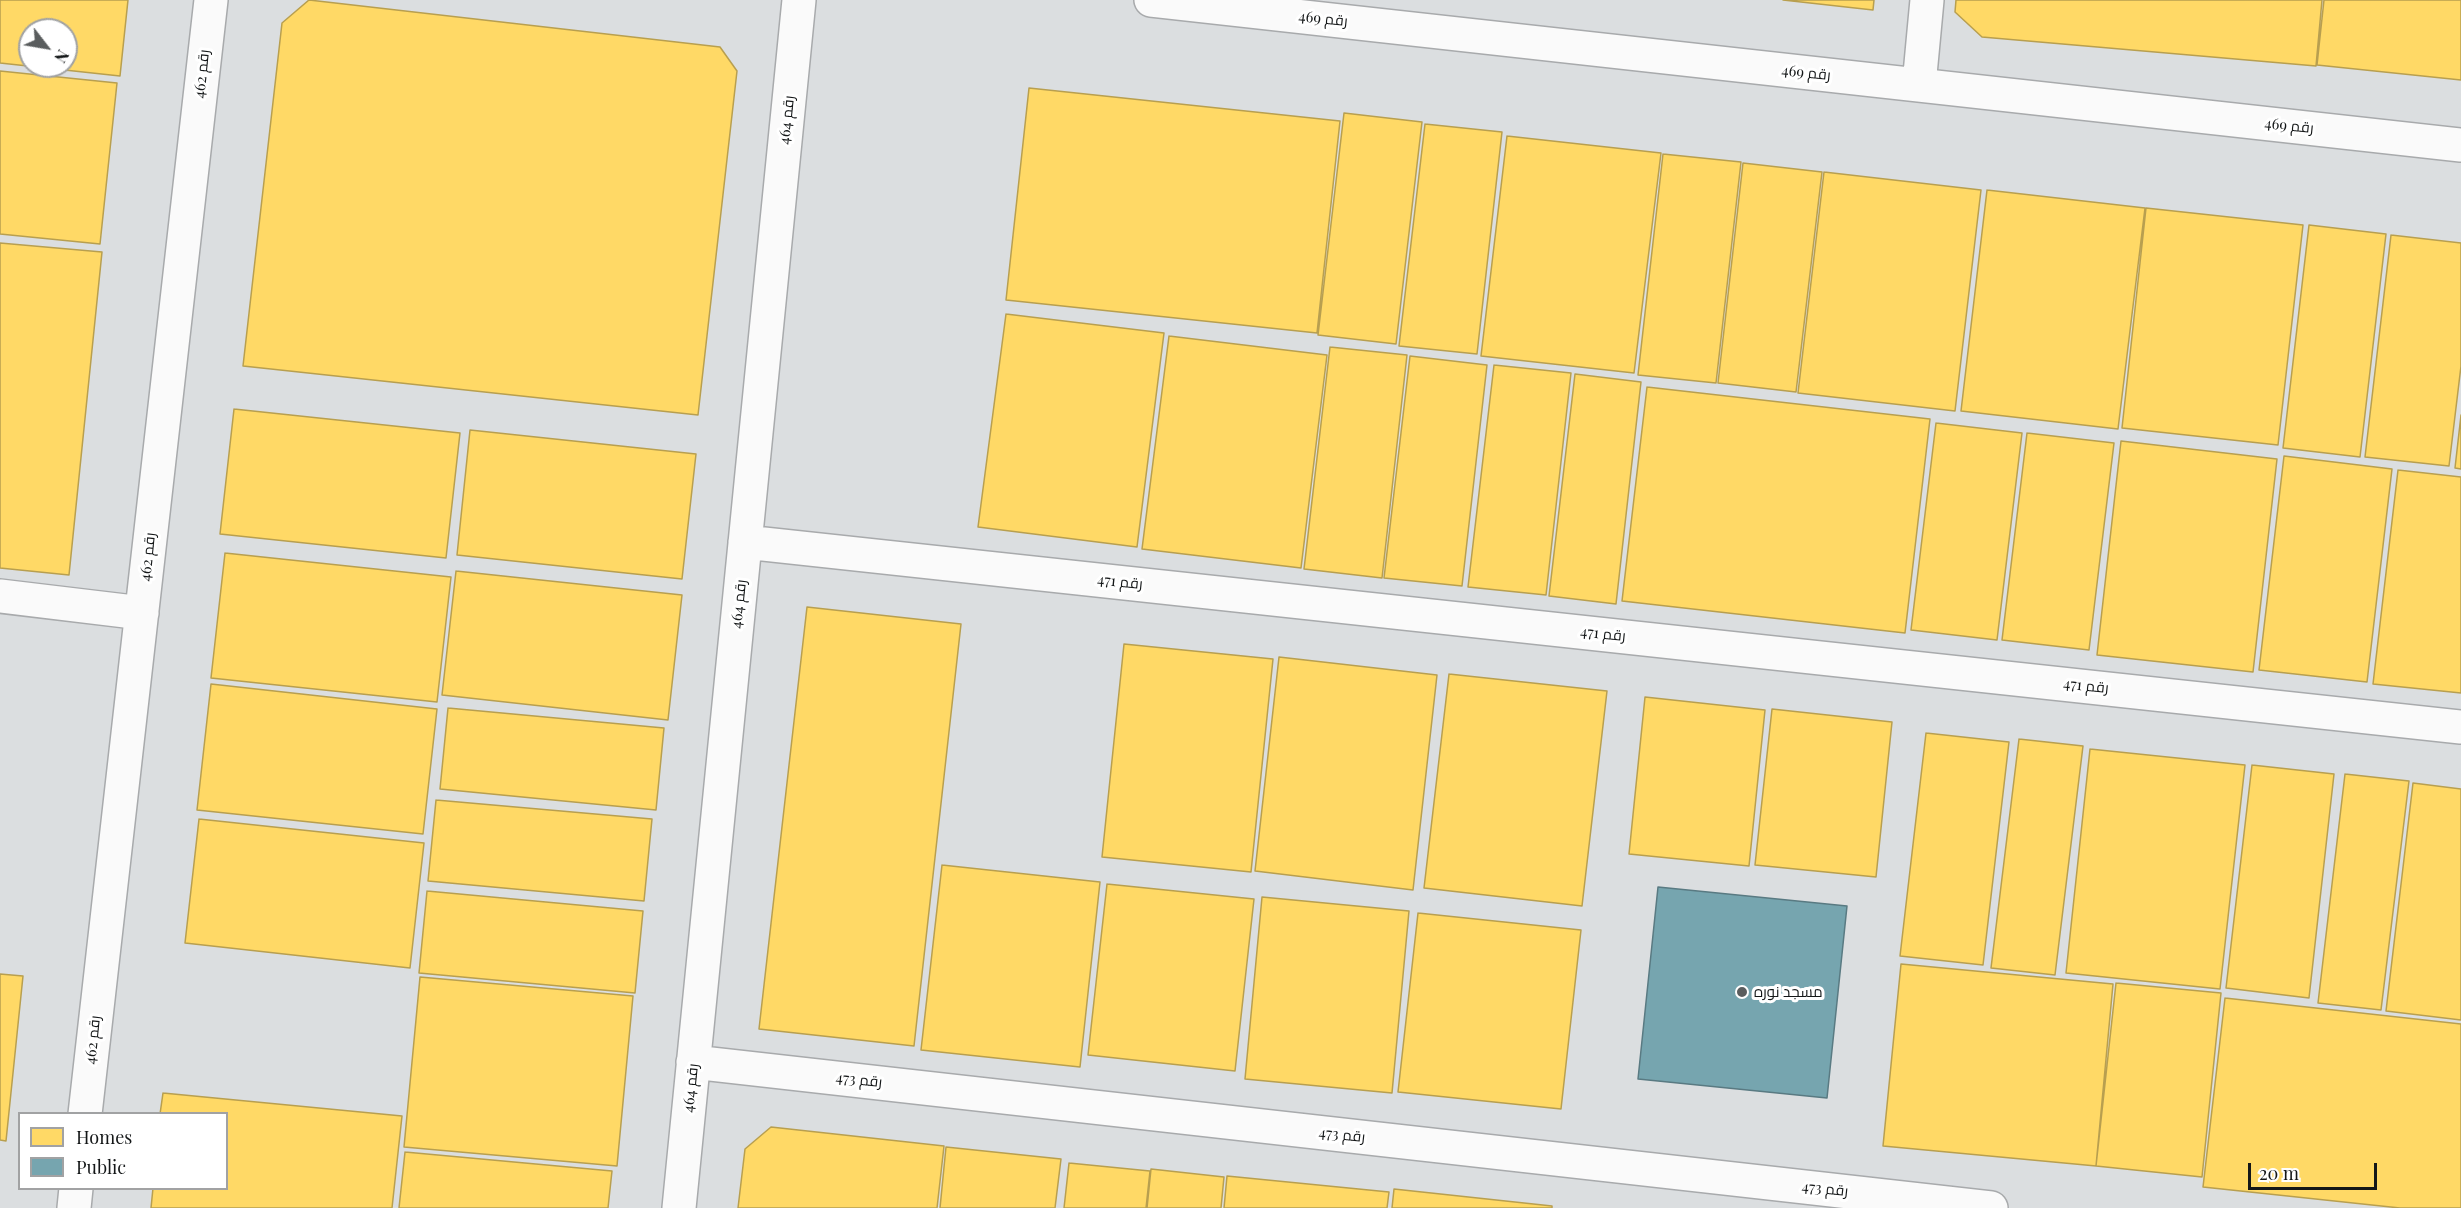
<!DOCTYPE html>
<meta charset="utf-8">
<style>
body{margin:0}
#map{position:relative;width:2461px;height:1208px;overflow:hidden;background:#dbdee0;font-family:"Playfair Display",serif}
canvas{display:block}
.legend{position:absolute;left:18px;top:1112px;width:210px;height:78px;box-sizing:border-box;background:#fff;border:2px solid #a1a2a3;margin:0;padding:8px 10px;list-style:none;font-size:18px;color:#141718}
.legend li{display:flex;align-items:center;gap:12px;height:30px}
.legend b{width:30px;border:2px solid #a1a2a3}
.north{position:absolute;left:18px;top:18px;width:60px;height:60px;box-sizing:border-box;background:#fff;border:2px solid #a1a2a3;border-radius:50%;rotate:121deg;font-size:16px;font-weight:700;line-height:24px;text-align:center;color:#141718}
.north::after{content:'';display:block;margin:auto;width:21px;height:27px;background:#5a5d5e;clip-path:polygon(50% 0,100% 100%,50% 72%,0 100%)}
.scale{position:absolute;left:2248px;top:1163px;width:129px;height:27px;box-sizing:border-box;border:3px solid #141718;border-top:0;padding-left:8px;font-size:18px;line-height:21px;white-space:nowrap;color:#141718;-webkit-text-stroke:4px #fff;paint-order:stroke}
</style>
<div id="map">
<canvas width="2461" height="1208"></canvas>
<ul class="legend">
<li><b style="height:16px;background:#ffd966"></b>Homes</li>
<li><b style="height:16px;background:#76a5af"></b>Public</li>
</ul>
<div class="north">N</div>
<div class="scale">20 m</div>
</div>
<script>
const context = document.querySelector('canvas').getContext('2d');
context.lineJoin = 'round';
function fillPath(path, color) { context.fillStyle = color; context.fill(path, 'evenodd'); }
const shape = rows => new Path2D(rows.map(r => 'M' + r).join(''));
function strokePath(path, color, width, dash) { context.strokeStyle = color; context.lineWidth = width; context.lineCap = dash ? 'butt' : 'round'; context.setLineDash(dash || []); context.stroke(path); }
function drawText(font, color, halo, rows, align = 'center') {
  context.font = font + ' "Playfair Display",Cairo,serif'; context.lineWidth = 6; context.setLineDash([]); context.textBaseline = 'middle'; context.strokeStyle = halo; context.fillStyle = color; for (const [text, x, y, turn = 0] of rows) {
    context.save(); context.translate(x, y); context.rotate((+turn || 0) * Math.PI / 180); context.textAlign = isNaN(turn) ? turn : align; if (halo) context.strokeText(text, 0, 0); context.fillText(text, 0, 0); context.restore();
  }
}
const homes = shape([
 [0,0,128,0,120,76,0,63,0,0],
 [30,30,66,30,66,66,30,66,30,30],
 [309,0,720,47,737,71,698,415,243,366,282,23,309,0],
 [1783,0,1874,0,1873,10,1783,0],
 [1956,0,2322,0,2316,66,1982,37,1955,12,1956,0],
 [2324,0,2461,0,2461,80,2317,65,2324,0],
 [0,71,117,83,100,244,0,234,0,71],
 [1029,88,1340,121,1317,333,1006,300,1029,88],
 [1344,113,1422,122,1396,344,1318,335,1344,113],
 [1425,124,1502,132,1477,354,1399,346,1425,124],
 [1507,136,1661,153,1634,373,1481,356,1507,136],
 [1663,154,1741,162,1716,383,1638,375,1663,154],
 [1743,163,1822,172,1796,392,1718,383,1743,163],
 [1824,172,1981,190,1955,411,1798,393,1824,172],
 [1987,190,2145,208,2118,429,1961,411,1987,190],
 [2146,208,2303,225,2278,445,2122,428,2146,208],
 [2309,225,2386,234,2360,457,2283,448,2309,225],
 [2391,235,2461,243,2461,366,2449,466,2365,457,2391,235],
 [0,243,102,252,69,575,0,568,0,243],
 [1006,314,1164,333,1137,547,978,527,1006,314],
 [1169,336,1327,355,1301,568,1142,549,1169,336],
 [1330,347,1407,355,1382,578,1304,569,1330,347],
 [1410,356,1487,365,1462,586,1384,578,1410,356],
 [1494,365,1571,373,1546,595,1468,587,1494,365],
 [1575,374,1641,382,1616,604,1549,596,1575,374],
 [1647,387,1930,419,1905,633,1622,601,1647,387],
 [234,409,460,433,446,558,220,534,234,409],
 [2461,415,2461,469,2455,468,2461,415],
 [1936,423,2022,433,1997,640,1911,630,1936,423],
 [470,430,696,454,682,579,457,555,470,430],
 [2027,433,2114,443,2089,650,2002,640,2027,433],
 [2121,441,2277,459,2253,672,2097,655,2121,441],
 [2284,456,2392,469,2367,682,2259,670,2284,456],
 [2398,470,2461,477,2461,693,2373,684,2398,470],
 [225,553,451,577,437,702,211,678,225,553],
 [456,571,682,595,668,720,442,695,456,571],
 [807,607,961,624,914,1046,759,1029,807,607],
 [1124,644,1273,659,1251,872,1102,857,1124,644],
 [1279,657,1437,675,1413,890,1255,871,1279,657],
 [1449,674,1607,691,1582,906,1424,888,1449,674],
 [211,684,437,709,423,834,197,810,211,684],
 [1645,697,1765,710,1749,866,1629,854,1645,697],
 [448,708,664,728,656,810,440,789,448,708],
 [1772,709,1892,722,1876,877,1755,865,1772,709],
 [1926,733,2009,742,1983,965,1900,956,1926,733],
 [2019,739,2083,746,2055,975,1991,968,2019,739],
 [2090,749,2245,765,2220,989,2066,973,2090,749],
 [2252,765,2334,774,2309,998,2226,988,2252,765],
 [2345,774,2409,781,2381,1010,2318,1003,2345,774],
 [2413,783,2461,789,2461,1020,2386,1011,2413,783],
 [436,800,652,819,644,901,428,881,436,800],
 [199,819,424,843,410,968,185,943,199,819],
 [942,865,1100,882,1080,1067,921,1050,942,865],
 [1107,884,1254,899,1235,1071,1088,1055,1107,884],
 [427,891,643,911,635,993,419,973,427,891],
 [1262,897,1409,911,1392,1093,1245,1079,1262,897],
 [1418,913,1581,930,1561,1109,1398,1092,1418,913],
 [1901,964,2113,984,2096,1166,1883,1146,1901,964],
 [0,974,23,976,6,1141,0,1140,0,974],
 [420,977,633,996,617,1166,404,1147,420,977],
 [2116,983,2221,993,2202,1177,2096,1166,2116,983],
 [2225,998,2461,1024,2461,1208,2400,1208,2203,1187,2225,998],
 [163,1093,402,1116,392,1208,151,1208,153,1188,226,1188,226,1114,160,1114,163,1093],
 [771,1127,944,1146,937,1208,738,1208,745,1149,771,1127],
 [946,1147,1061,1159,1055,1208,940,1208,946,1147],
 [405,1152,612,1171,608,1208,399,1208,405,1152],
 [1069,1163,1150,1171,1146,1208,1064,1208,1069,1163],
 [1151,1169,1224,1177,1221,1208,1147,1208,1151,1169],
 [1227,1176,1389,1192,1387,1208,1224,1208,1227,1176],
 [1394,1189,1552,1206,1552,1208,1392,1208,1394,1189]
]);
const public = shape([
 [1658,887,1847,906,1827,1098,1638,1079,1658,887]
]);
const minor = shape([
 [1151,0,2461,145],
 [1919,85,1927,0],
 [745,542,2461,727],
 [0,596,142,613],
 [693,1062,1991,1208],
 [85,1114,211,0],
 [74,1208,76,1188],
 [679,1208,799,0]
]);
const markers = [
 [1742,992,6,"#5a5d5e"]
];
const streetNames = [
 ["رقم 469",1323,19,6],
 ["رقم 469",1806,73,6],
 ["رقم 462",202,74,-84],
 ["رقم 464",787,120,-84],
 ["رقم 469",2289,126,6],
 ["رقم 462",148,557,-84],
 ["رقم 471",1120,582,6],
 ["رقم 464",739,604,-84],
 ["رقم 471",1603,634,6],
 ["رقم 471",2086,686,6],
 ["رقم 462",93,1040,-84],
 ["رقم 473",859,1080,6],
 ["رقم 464",691,1088,-84],
 ["رقم 473",1342,1135,6],
 ["رقم 473",1825,1189,6]
];
const poiNames = [
 ["مسجد نوره",1754,992]
];
fillPath(homes, '#ffd966');
strokePath(homes, '#b89f4f', 1.5);
fillPath(public, '#76a5af');
strokePath(public, '#597a82', 1.5);
strokePath(minor, '#a8aaac', 36);
strokePath(minor, '#fafafa', 33);
for (const [x, y, r, color] of markers) { const dot = new Path2D(); dot.arc(x, y, r, 0, 2 * Math.PI); context.fillStyle = color; context.fill(dot); strokePath(dot, '#fff', 2); }
drawText('15px', '#141718', '#fff', streetNames);
drawText('15px', '#141718', '#fff', poiNames, 'left');
</script>
